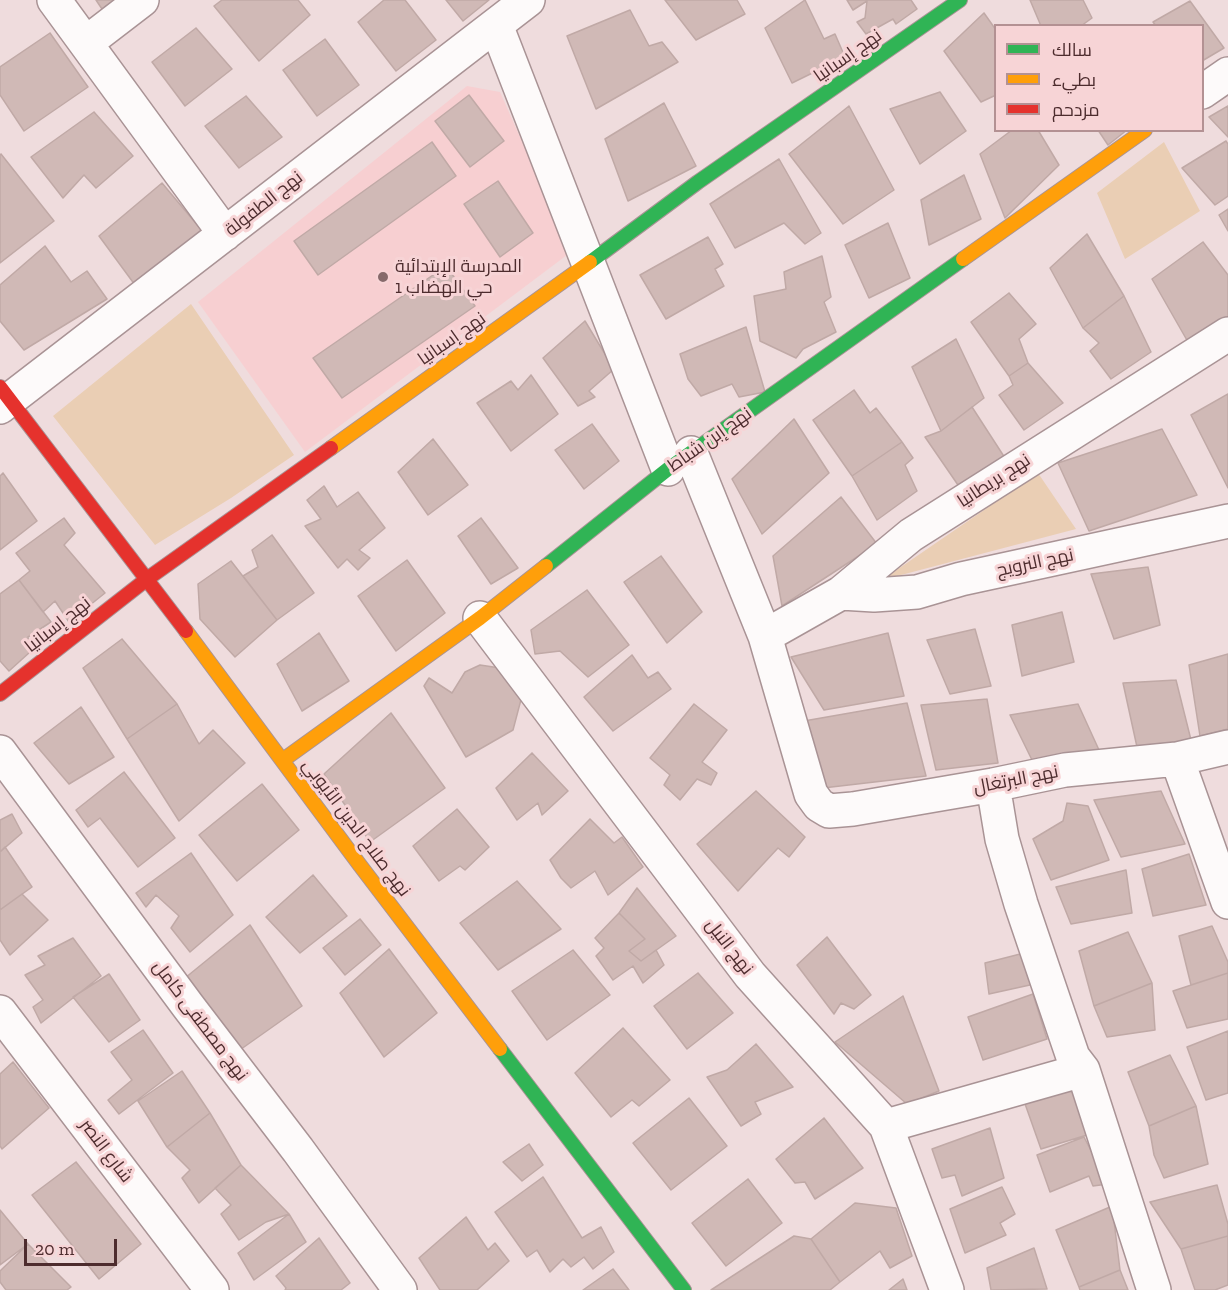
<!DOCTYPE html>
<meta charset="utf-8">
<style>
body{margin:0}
#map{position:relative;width:1228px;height:1290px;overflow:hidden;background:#efdcdd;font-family:"Zilla Slab",Cairo,serif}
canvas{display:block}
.legend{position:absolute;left:994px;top:24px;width:210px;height:108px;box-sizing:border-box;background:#f7d4d6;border:2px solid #b39193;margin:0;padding:8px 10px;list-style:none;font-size:18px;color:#4d2c2e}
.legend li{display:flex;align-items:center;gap:12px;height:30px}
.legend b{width:30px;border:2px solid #b39193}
.scale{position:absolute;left:24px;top:1239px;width:93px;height:27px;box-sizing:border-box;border:3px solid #4d2c2e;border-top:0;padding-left:8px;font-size:18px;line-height:21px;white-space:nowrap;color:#4d2c2e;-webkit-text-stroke:4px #f7d4d6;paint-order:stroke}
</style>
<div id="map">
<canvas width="1228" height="1290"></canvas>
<ul class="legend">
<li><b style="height:8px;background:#30b455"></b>سالك</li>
<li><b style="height:8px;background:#ff9f0a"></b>بطيء</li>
<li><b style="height:8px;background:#e5322d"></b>مزدحم</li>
</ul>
<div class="scale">20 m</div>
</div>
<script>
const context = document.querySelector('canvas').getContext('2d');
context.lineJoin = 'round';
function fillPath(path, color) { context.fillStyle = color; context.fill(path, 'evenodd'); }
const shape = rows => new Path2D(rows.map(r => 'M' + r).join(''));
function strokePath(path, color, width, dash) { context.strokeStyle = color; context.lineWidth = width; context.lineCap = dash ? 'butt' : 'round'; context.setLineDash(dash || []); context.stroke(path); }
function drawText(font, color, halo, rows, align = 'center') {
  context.font = font + ' "Zilla Slab",Cairo,serif'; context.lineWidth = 6; context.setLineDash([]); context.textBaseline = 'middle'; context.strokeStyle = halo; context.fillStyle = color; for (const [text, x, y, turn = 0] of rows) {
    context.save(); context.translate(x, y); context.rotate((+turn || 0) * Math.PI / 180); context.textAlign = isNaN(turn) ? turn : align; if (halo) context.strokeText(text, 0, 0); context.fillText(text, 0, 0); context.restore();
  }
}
const built = shape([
 [467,86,500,92,571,252,305,452,198,302]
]);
const green = shape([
 [1164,142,1200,211,1125,259,1097,193],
 [191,304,294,455,231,498,155,545,53,416],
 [1038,473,1076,529,882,580]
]);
const building = shape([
 [96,0,115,0,102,9,96,0],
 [222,0,298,0,310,15,259,61,214,6,222,0],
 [384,0,405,0,436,40,396,71,358,22,384,0],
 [446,0,489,0,463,21,446,0],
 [665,0,737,0,745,14,696,40,665,0],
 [805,0,824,39,835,34,845,57,792,83,765,28,805,0],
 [847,0,911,0,917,9,896,24,893,19,866,34,857,22,865,18,867,1,853,10,847,0],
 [1030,0,1083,0,1092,18,1081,26,1041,26,1030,0],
 [1190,1,1224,48,1202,61,1202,26,1156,26,1153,22,1190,1],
 [630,10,649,46,662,42,678,62,596,109,567,36,630,10],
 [984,13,996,30,996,95,981,102,944,51,984,13],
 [196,28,232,69,185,106,152,62,196,28],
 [50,33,88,87,24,131,0,95,0,67,50,33],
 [325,39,359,85,317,116,283,70,325,39],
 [940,92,966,131,920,164,890,109,940,92],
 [469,95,504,141,470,167,435,121,469,95],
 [246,96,282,137,239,168,205,126,246,96],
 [664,103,696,166,628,201,605,139,664,103],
 [849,106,894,190,843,224,789,154,849,106],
 [1228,106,1228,137,1209,117,1228,106],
 [94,112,133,156,96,188,84,175,63,198,31,157,94,112],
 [1012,130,1038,130,1059,165,1005,218,980,154,1012,130],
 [1098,130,1127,130,1108,145,1098,130],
 [1226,141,1228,144,1228,196,1215,205,1182,168,1226,141],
 [432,142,456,176,318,275,294,241,432,142],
 [1,154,54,221,0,263,0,155,1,154],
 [779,159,821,233,805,244,784,223,735,248,710,204,779,159],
 [964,175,981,219,929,245,921,200,964,175],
 [498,181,533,233,500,257,464,204,498,181],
 [162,183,204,233,135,285,99,236,162,183],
 [1228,209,1228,231,1219,215,1228,209],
 [888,223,910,278,869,298,845,245,888,223],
 [1087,234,1124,296,1083,328,1050,268,1087,234],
 [708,237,723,264,715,269,724,286,666,319,640,275,708,237],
 [1203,242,1228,275,1228,317,1188,342,1152,279,1203,242],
 [45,246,71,282,87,271,107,299,24,350,0,321,0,285,45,246],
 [822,256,831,297,824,302,836,332,803,349,796,358,760,341,754,296,786,289,784,272,822,256],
 [446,266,475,306,342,398,313,358,446,266],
 [1009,293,1036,324,1019,339,1028,363,1009,376,971,322,1009,293],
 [1124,296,1151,352,1111,379,1090,351,1099,343,1083,328,1124,296],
 [585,321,614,369,589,391,595,397,578,406,543,358,585,321],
 [746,327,765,392,739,397,732,384,701,396,688,379,680,354,746,327],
 [956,339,984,398,941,431,912,367,956,339],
 [1028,363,1063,403,1024,430,999,395,1013,385,1009,376,1028,363],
 [531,375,558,414,511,451,477,403,511,381,518,390,531,375],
 [854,390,870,413,876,408,902,442,852,476,813,420,854,390],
 [1228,394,1228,488,1191,415,1228,394],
 [972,407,1005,458,958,485,925,437,941,431,972,407],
 [794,419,829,473,762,534,732,479,794,419],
 [592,424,619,461,584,489,555,450,592,424],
 [1162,429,1197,495,1089,531,1058,463,1162,429],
 [433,439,468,485,428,515,398,472,433,439],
 [902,442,913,458,905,465,917,491,877,520,852,476,902,442],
 [3,473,37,521,0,550,0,476,3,473],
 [324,486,337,507,358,492,385,528,359,550,370,558,358,570,347,559,338,568,305,526,321,519,307,500,324,486],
 [841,497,877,544,782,606,773,556,841,497],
 [64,518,75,533,64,545,105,593,69,622,55,601,43,612,19,580,30,571,16,553,64,518],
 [481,518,518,568,491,584,458,536,481,518],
 [272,535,314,593,277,620,243,576,258,567,252,550,272,535],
 [661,556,702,612,667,643,624,582,661,556],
 [407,560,445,613,396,651,358,596,407,560],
 [231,561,277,620,235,657,200,619,198,584,231,561],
 [1148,567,1160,625,1114,639,1091,574,1148,567],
 [19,580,51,622,28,637,30,652,9,671,0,661,0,594,19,580],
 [587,590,629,645,588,677,560,651,535,654,531,630,587,590],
 [1062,612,1074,662,1022,676,1012,625,1062,612],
 [975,629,991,686,950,694,927,640,975,629],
 [319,633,349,681,302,711,277,664,319,633],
 [888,633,904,696,824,710,791,657,888,633],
 [122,639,177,704,127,739,83,668,122,639],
 [1228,654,1228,729,1200,736,1189,665,1228,654],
 [632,655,648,678,658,672,671,689,613,731,584,697,632,655],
 [480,665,500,668,523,692,513,730,466,757,424,686,429,678,452,693,465,672,480,665],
 [1176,680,1191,740,1137,747,1123,683,1176,680],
 [987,699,998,763,936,770,921,705,987,699],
 [907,703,926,776,823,788,804,721,907,703],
 [177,704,199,744,213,730,245,763,179,821,127,739,177,704],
 [694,704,727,730,702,762,717,773,711,785,697,779,680,800,664,785,670,775,650,758,694,704],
 [1078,704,1099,750,1032,760,1010,715,1078,704],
 [81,707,114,757,69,784,34,743,81,707],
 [391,713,445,788,370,842,324,774,391,713],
 [532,753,568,791,542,815,538,803,517,820,496,788,532,753],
 [124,772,175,838,138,867,100,818,88,827,76,810,124,772],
 [262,784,299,830,237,881,199,835,262,784],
 [756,791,805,837,789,857,778,848,738,891,697,844,756,791],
 [1161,791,1185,844,1121,857,1094,800,1161,791],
 [1067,803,1088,806,1109,860,1051,880,1033,839,1063,821,1067,803],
 [457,809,489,847,465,870,460,866,439,881,413,846,457,809],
 [12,814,22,833,0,852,0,820,12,814],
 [590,819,614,843,622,837,643,867,608,895,595,871,571,888,561,878,550,860,590,819],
 [5,847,32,887,0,910,0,852,5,847],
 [191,853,233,915,190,952,171,928,179,916,156,895,146,907,136,893,191,853],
 [1189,854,1206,905,1153,916,1142,869,1189,854],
 [1126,870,1132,913,1071,924,1056,887,1126,870],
 [313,875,347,916,300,953,266,917,313,875],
 [517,881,561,929,498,970,460,923,517,881],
 [637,888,676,936,641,961,629,951,645,939,619,913,637,888],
 [22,894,48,920,10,955,0,940,0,910,22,894],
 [619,913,645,939,629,951,641,961,656,950,664,965,643,983,633,966,613,980,596,956,604,948,595,938,619,913],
 [360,919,381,945,345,975,323,948,360,919],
 [250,925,302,1006,237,1052,185,978,250,925],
 [1212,926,1228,962,1228,973,1191,985,1179,936,1212,926],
 [1128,932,1152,983,1094,1006,1079,951,1128,932],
 [827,937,871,995,854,1009,841,1003,834,1014,797,965,827,937],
 [73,938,101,976,41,1023,33,1007,43,1000,25,975,45,965,38,956,73,938],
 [389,949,437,1013,384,1057,340,993,389,949],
 [573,950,610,995,547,1040,512,991,573,950],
 [1028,952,1039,983,989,994,985,963,1028,952],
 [698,973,733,1013,687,1049,654,1006,698,973],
 [1228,973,1228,1019,1187,1028,1173,991,1228,973],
 [109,974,140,1020,109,1042,73,997,109,974],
 [1152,983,1155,1030,1107,1037,1094,1006,1152,983],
 [1033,994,1047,1039,983,1060,968,1017,1033,994],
 [903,996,939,1091,907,1104,835,1042,903,996],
 [623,1028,670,1080,639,1106,632,1100,611,1117,575,1073,623,1028],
 [143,1030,173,1073,119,1114,108,1100,132,1080,111,1052,143,1030],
 [1228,1031,1228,1093,1206,1100,1187,1047,1228,1031],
 [756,1044,793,1087,755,1102,761,1114,741,1126,707,1077,727,1070,756,1044],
 [1170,1055,1196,1106,1149,1126,1128,1072,1170,1055],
 [13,1062,49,1108,2,1149,0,1146,0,1074,13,1062],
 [182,1071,210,1113,167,1147,138,1101,182,1071],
 [1079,1082,1097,1132,1041,1149,1024,1101,1079,1082],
 [689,1098,727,1146,671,1190,633,1143,689,1098],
 [1196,1106,1208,1164,1164,1178,1154,1155,1149,1126,1196,1106],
 [210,1113,241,1165,199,1203,182,1178,190,1170,167,1147,210,1113],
 [824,1118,863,1168,815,1199,805,1182,795,1183,776,1159,824,1118],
 [990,1128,1004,1178,962,1196,955,1175,942,1178,932,1149,990,1128],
 [1084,1137,1108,1184,1093,1186,1089,1176,1050,1192,1037,1155,1084,1137],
 [529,1144,543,1165,522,1181,503,1162,529,1144],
 [76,1162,141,1244,99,1279,32,1195,76,1162],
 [241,1165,289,1214,266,1222,239,1240,221,1214,231,1205,215,1188,241,1165],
 [543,1177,582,1238,601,1227,614,1252,593,1269,584,1257,571,1267,563,1259,550,1272,537,1250,527,1257,495,1212,543,1177],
 [748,1179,782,1223,726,1266,692,1223,748,1179],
 [1217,1185,1228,1224,1228,1236,1181,1249,1150,1202,1217,1185],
 [1002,1187,1015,1214,1000,1223,1006,1235,965,1253,950,1209,1002,1187],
 [855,1203,896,1208,912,1256,890,1268,880,1251,840,1282,811,1239,855,1203],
 [1117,1204,1123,1218,1114,1221,1120,1270,1079,1287,1056,1230,1117,1204],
 [0,1210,28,1244,0,1265,0,1210],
 [289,1214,306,1242,254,1280,238,1253,289,1214],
 [466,1217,488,1250,495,1243,509,1261,477,1290,440,1290,419,1258,466,1217],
 [794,1236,811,1239,840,1282,830,1290,711,1290,794,1236],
 [1228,1236,1228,1285,1215,1290,1195,1290,1181,1249,1228,1236],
 [319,1238,350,1283,341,1290,285,1290,286,1288,276,1276,319,1238],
 [28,1244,71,1287,67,1290,6,1290,0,1282,0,1271,28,1244],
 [1034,1248,1047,1289,991,1290,987,1268,1034,1248],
 [613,1269,629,1290,583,1290,613,1269],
 [1120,1270,1128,1290,1080,1290,1079,1287,1120,1270],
 [903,1279,907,1290,889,1290,903,1279]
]);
const street = shape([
 [54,0,225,234],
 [496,25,668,469],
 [86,43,142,0],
 [1202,92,1228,74],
 [0,407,528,0],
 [691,453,765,636,811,794,819,805,829,811,853,809,993,785,1065,770,1177,759,1228,747],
 [841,593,874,595,917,592,961,579,1228,521],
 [480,618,750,975,886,1126,947,1290],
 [765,636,841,593,911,535,1228,334],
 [0,752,188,1006,298,1150,400,1290],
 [1177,759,1228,902],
 [993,785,1002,839,1021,904,1073,1057,1083,1070,1154,1290],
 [0,1012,212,1290],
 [886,1126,1083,1070]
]);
const fast = shape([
 [590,262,698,182,960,0],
 [546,566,668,469,963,259],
 [500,1049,684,1290]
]);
const slow = shape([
 [963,259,1145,130],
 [331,448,590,262],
 [186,631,359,864,500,1049],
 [283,760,480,618,546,566]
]);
const jam = shape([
 [0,387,186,631],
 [0,694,147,579,331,448]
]);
const markers = [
 [383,277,6,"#866a6b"]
];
const streetNames = [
 ["نهج إسبانيا",848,56,-35],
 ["نهج الطفولة",264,204,-38],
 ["نهج إسبانيا",452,339,-35],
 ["نهج إبن شباط",710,440,-35],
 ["نهج بريطانيا",994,481,-33],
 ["نهج النرويج",1035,563,-12],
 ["نهج إسبانيا",58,625,-38],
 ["نهج البرتغال",1016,780,-11],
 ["نهج صلاح الدين الأيوبي",356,828,53],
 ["نهج النيل",729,947,52],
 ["نهج مصطفى كامل",200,1021,53],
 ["شارع النصر",106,1151,53]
];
const poiNames = [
 ["المدرسة الإبتدائية",395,267],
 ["حي الهضاب 1",395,288]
];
fillPath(built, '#f7cfd1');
fillPath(green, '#eaceb4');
fillPath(building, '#d0b9b6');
strokePath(building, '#c0a9a6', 1.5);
strokePath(street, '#a99395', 36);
strokePath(fast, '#a99395', 16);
strokePath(slow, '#a99395', 16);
strokePath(jam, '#a99395', 16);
strokePath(street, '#fdfafa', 33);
strokePath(fast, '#30b455', 14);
strokePath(slow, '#ff9f0a', 14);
strokePath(jam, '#e5322d', 14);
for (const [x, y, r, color] of markers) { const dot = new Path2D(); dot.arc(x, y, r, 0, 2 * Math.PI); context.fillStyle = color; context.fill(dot); strokePath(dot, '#f7d4d6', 2); }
drawText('18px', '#4d2c2e', '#f7d4d6', streetNames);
drawText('18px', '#4d2c2e', '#f7d4d6', poiNames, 'left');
</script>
